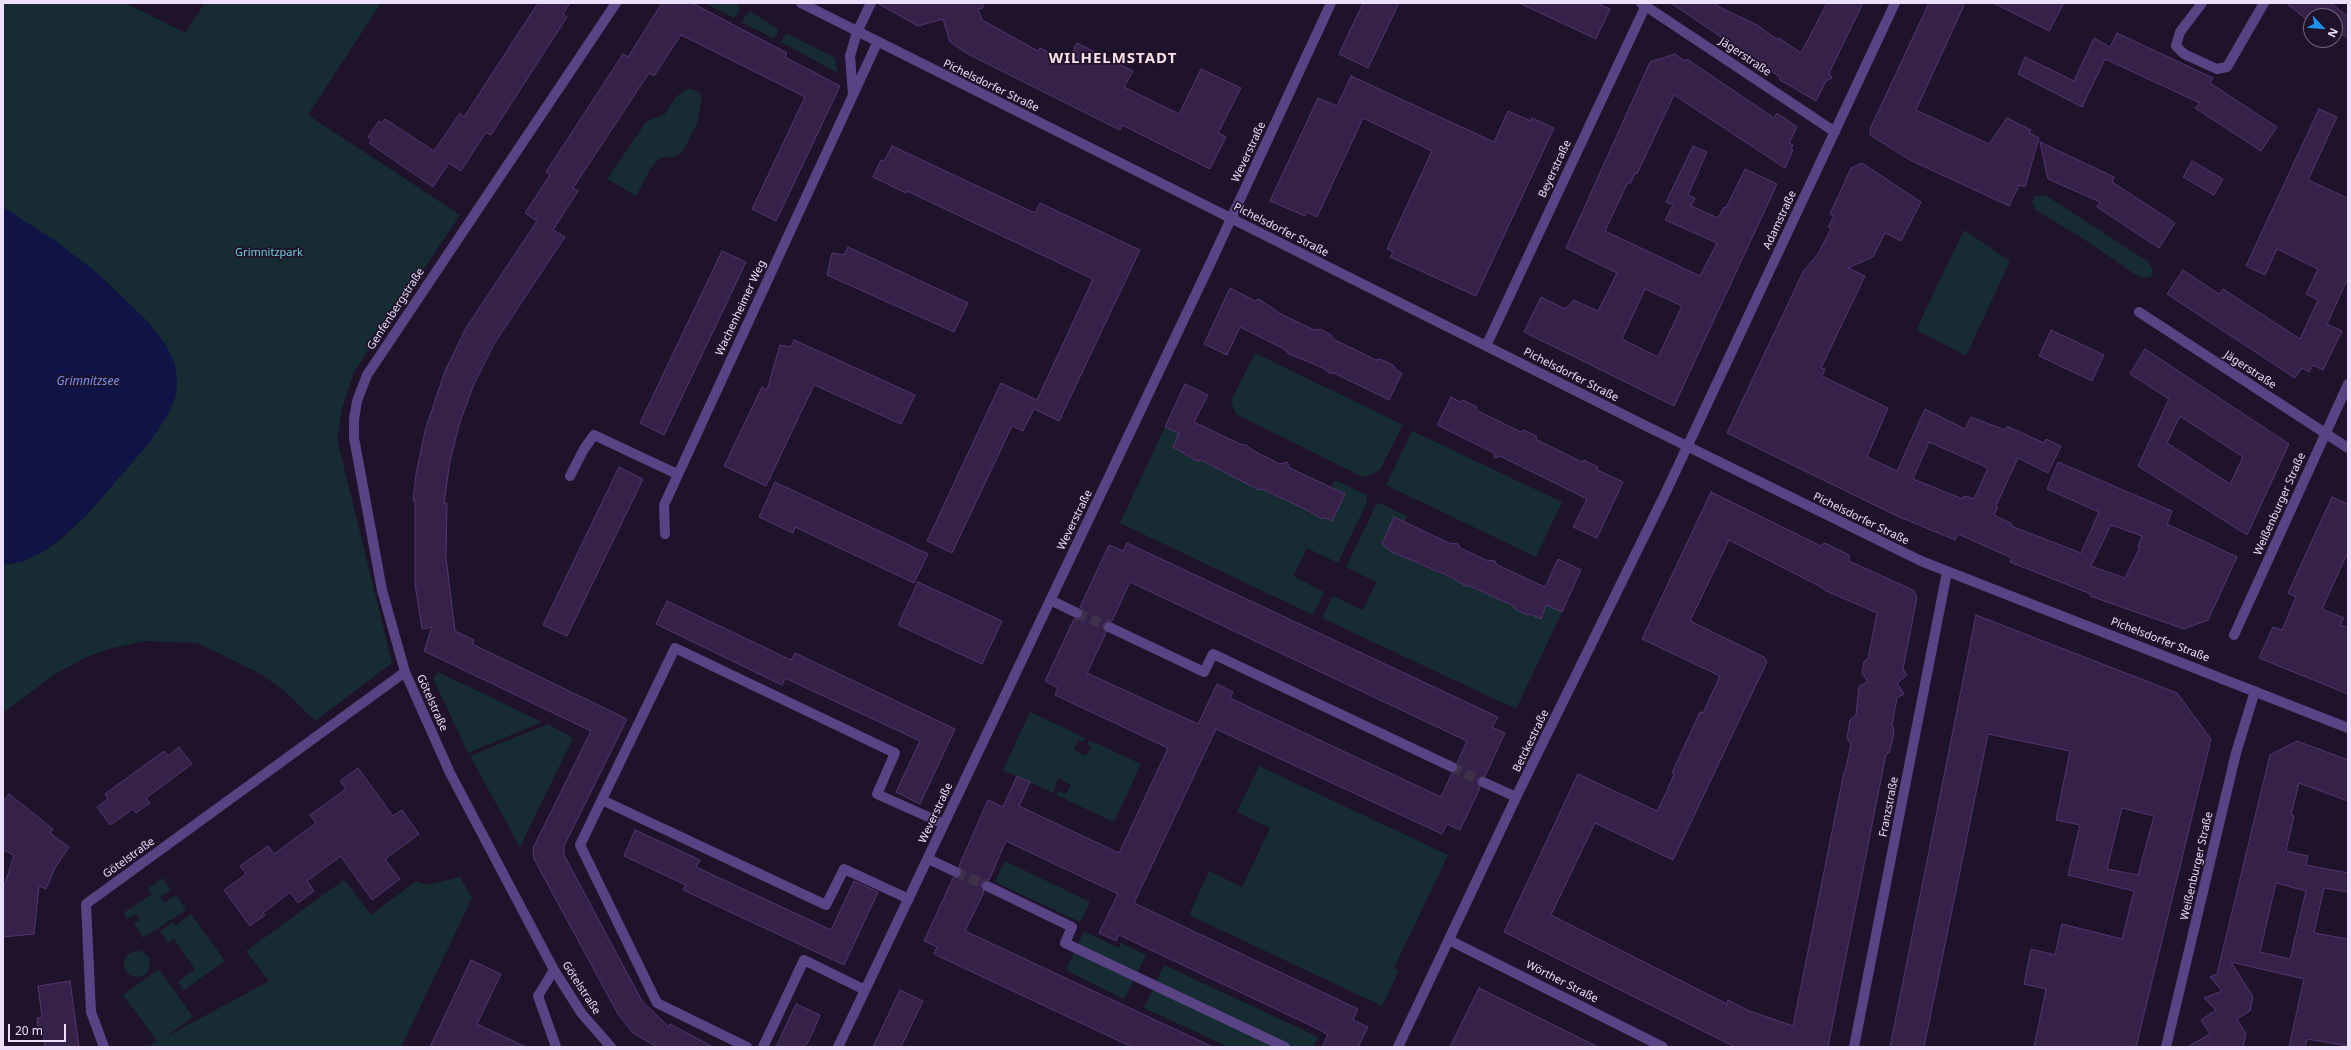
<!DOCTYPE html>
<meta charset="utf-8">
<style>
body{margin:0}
#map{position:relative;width:2351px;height:1050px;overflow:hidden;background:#1e132a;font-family:"Noto Sans",sans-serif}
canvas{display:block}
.frame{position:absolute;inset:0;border:4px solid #ecdffc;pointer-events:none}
.north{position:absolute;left:2303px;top:8px;width:40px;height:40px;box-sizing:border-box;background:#1e132a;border:1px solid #70657e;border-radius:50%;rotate:116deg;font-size:11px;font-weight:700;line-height:16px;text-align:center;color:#ecdffc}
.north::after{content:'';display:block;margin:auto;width:14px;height:18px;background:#1c94eb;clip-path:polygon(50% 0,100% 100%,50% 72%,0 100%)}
.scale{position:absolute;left:8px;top:1024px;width:58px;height:18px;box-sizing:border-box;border:2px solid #ecdffc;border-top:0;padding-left:5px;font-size:12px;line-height:14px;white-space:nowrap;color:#ecdffc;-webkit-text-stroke:3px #1e132a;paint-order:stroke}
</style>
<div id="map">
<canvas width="2351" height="1050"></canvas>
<div class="frame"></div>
<div class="north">N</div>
<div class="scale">20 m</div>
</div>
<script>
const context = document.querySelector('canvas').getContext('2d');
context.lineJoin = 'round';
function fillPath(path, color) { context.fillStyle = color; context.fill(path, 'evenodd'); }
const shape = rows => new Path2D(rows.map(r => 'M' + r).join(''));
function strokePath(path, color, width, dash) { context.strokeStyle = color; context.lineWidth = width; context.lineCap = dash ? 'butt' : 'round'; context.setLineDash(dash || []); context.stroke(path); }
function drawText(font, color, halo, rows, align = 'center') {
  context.font = font + ' "Noto Sans",sans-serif'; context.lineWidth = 3.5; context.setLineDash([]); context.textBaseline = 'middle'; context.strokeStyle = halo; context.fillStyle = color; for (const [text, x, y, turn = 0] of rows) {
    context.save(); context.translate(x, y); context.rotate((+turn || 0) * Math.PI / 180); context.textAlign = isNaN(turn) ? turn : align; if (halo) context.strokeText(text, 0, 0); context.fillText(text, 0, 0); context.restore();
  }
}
const green = shape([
 [3,3,125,3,185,33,205,3,381,3,308,115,460,215,354,372,343,405,337,439,392,663,315,721,287,693,261,674,198,643,146,641,109,649,89,656,55,674,3,713,3,565,24,561,46,550,61,539,84,518,149,443,166,345,147,321,96,272,3,207],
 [705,3,736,3,741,9,734,18],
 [750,11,778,29,777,35,773,38,741,22],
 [786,33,835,58,838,73,781,42],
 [689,88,699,92,702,97,697,123,683,151,675,157,660,158,651,168,636,196,607,179,647,121,665,114,677,96],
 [2045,195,2147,261,2153,269,2152,276,2144,278,2136,275,2088,242,2036,210,2032,203,2035,196],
 [1964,230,2010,261,1966,356,1916,330],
 [1255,353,1403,425,1380,470,1367,477,1361,476,1236,414,1231,401],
 [1165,427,1179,433,1173,447,1184,452,1185,455,1197,461,1200,460,1259,489,1261,488,1307,510,1308,512,1321,518,1323,517,1332,521,1345,494,1331,487,1335,480,1366,495,1367,502,1338,563,1307,548,1293,576,1324,592,1313,615,1120,523],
 [1412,431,1562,502,1536,557,1386,485],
 [1380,503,1407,516,1404,522,1394,517,1382,544,1392,552,1514,606,1515,609,1526,615,1529,613,1541,619,1546,605,1562,612,1516,709,1322,618,1333,596,1363,610,1376,582,1346,567,1376,505],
 [438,672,542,722,468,753,433,678],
 [1030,712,1085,738,1083,742,1078,740,1074,750,1086,756,1091,746,1087,744,1089,740,1141,764,1114,822,1056,795,1058,791,1066,794,1071,785,1068,783,1058,778,1053,793,1003,770],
 [548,724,573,738,520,847,470,756],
 [1259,766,1448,855,1394,968,1399,971,1382,1006,1189,915,1209,871,1242,887,1270,828,1237,812],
 [1005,861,1090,902,1080,922,995,882],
 [460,877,472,898,401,1047,147,1047,157,1041,123,995,159,969,193,1017,164,1038,269,981,246,951,344,880,371,915,416,881,426,885],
 [163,878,171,890,160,897,164,903,176,895,186,910,143,938,134,923,140,920,136,914,127,919,123,913,152,894,148,888],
 [191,914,225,961,184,990,178,982,195,969,174,939,168,943,160,931,173,922,175,926],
 [1084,931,1119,948,1121,943,1146,955,1124,999,1066,970],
 '124 964a13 13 0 1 1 26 0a13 13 0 1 1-26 0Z',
 [1164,965,1318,1037,1313,1047,1229,1047,1144,1008]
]);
const water = shape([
 [3,207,54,240,96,272,147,321,166,345,175,364,177,381,176,396,168,415,149,443,84,518,46,550,24,561,3,565]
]);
const building = shape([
 [538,3,570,3,563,14,567,17,491,135,486,132,461,171,449,163,433,187,369,143,372,139,368,137,379,121,382,123,385,119,434,151,460,113,464,117,538,3],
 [662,3,692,3,787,53,785,57,840,86,776,221,752,209,805,97,681,35,654,76,649,73,573,188,578,191,553,230,565,237,494,344,474,384,460,422,450,461,444,503,447,503,446,557,455,631,474,640,472,644,627,719,564,846,564,855,642,1001,669,1027,670,1024,713,1047,657,1047,633,1033,618,1014,534,859,533,848,591,731,424,651,432,627,422,629,415,584,415,500,413,501,416,474,425,431,445,371,466,328,537,221,525,213,550,175,546,172,623,54,628,57,662,3],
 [877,3,983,3,983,8,978,9,982,20,1038,51,1040,48,1068,62,1077,43,1133,71,1124,87,1179,114,1201,69,1241,88,1218,133,1226,137,1210,169,1122,125,1120,130,968,54,950,42,943,19,918,26,877,3],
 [1363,3,1399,3,1368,68,1339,54,1363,3],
 [1519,3,1597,3,1610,9,1596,39,1519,3],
 [1671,3,1716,3,1717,6,1757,25,1778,40,1779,38,1801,53,1827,3,1863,3,1829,73,1832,78,1826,81,1816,101,1780,80,1780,77,1671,3],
 [1929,3,1965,3,1916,110,1989,144,2007,118,2031,130,2029,133,2039,138,2025,187,2019,185,2009,206,1910,160,1870,135,1870,129,1929,3],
 [1993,3,2064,3,2049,31,1993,3],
 [2286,3,2331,3,2348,17,2348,38,2339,33,2335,40,2335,16,2311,16,2311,23,2286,3],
 [2117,33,2213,78,2210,83,2277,127,2261,151,2195,108,2200,103,2105,59,2082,107,2018,74,2025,57,2074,81,2094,38,2110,47,2117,33],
 [1675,54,1685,61,1687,59,1774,118,1777,113,1797,127,1789,143,1793,145,1791,149,1793,150,1785,168,1674,95,1637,174,1635,173,1630,184,1628,182,1605,231,1700,276,1717,243,1665,220,1673,205,1666,202,1693,146,1707,152,1688,195,1695,198,1691,206,1718,218,1724,207,1726,208,1745,169,1777,184,1674,406,1524,332,1541,297,1565,309,1574,300,1598,311,1617,273,1566,248,1650,62,1675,54],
 [1645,289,1682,306,1658,357,1622,339,1645,289],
 [1351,76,1494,142,1508,111,1531,121,1532,118,1554,128,1476,296,1390,257,1393,252,1387,249,1432,151,1363,118,1317,217,1307,212,1305,216,1270,201,1318,98,1337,106,1351,76],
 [2319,109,2337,117,2308,180,2348,198,2348,278,2327,324,2342,331,2323,370,2313,365,2309,372,2302,368,2295,378,2167,294,2183,270,2219,294,2223,289,2300,339,2318,300,2306,294,2318,269,2277,249,2265,275,2246,266,2319,109],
 [2040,142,2114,177,2112,182,2175,223,2159,248,2097,207,2100,202,2048,179,2040,142],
 [892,146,1035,213,1040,203,1140,250,1059,421,1034,409,1023,431,1012,426,952,553,927,541,1001,383,1037,400,1093,279,907,191,906,193,873,177,881,160,884,161,892,146],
 [2192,161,2223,179,2214,195,2183,177,2192,161],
 [1862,163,1921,202,1901,241,1885,233,1873,257,1848,268,1865,276,1821,368,1825,369,1822,376,1888,408,1867,457,1897,471,1925,409,1965,429,1971,417,2005,430,2007,426,2044,443,2046,439,2061,446,2048,473,2018,458,1996,506,1998,507,1994,515,2012,524,2011,526,2081,553,2099,512,2047,489,2058,462,2172,511,2167,524,2237,557,2208,620,2184,629,2090,596,2091,594,2010,562,2012,558,1958,534,1955,540,1897,516,1727,433,1804,270,1818,254,1831,229,1828,227,1834,216,1830,214,1851,168,1862,163],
 [1929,442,1988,468,1974,499,1964,496,1963,499,1913,479,1929,442],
 [2111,525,2142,536,2138,547,2140,547,2125,578,2091,566,2111,525],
 [848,247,968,303,954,332,827,275,832,253,844,255,848,247],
 [722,251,746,262,664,435,640,423,722,251],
 [1230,288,1255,301,1259,299,1281,314,1314,330,1320,329,1331,335,1333,339,1376,360,1380,359,1393,365,1396,370,1402,373,1389,400,1334,373,1331,374,1323,368,1289,354,1284,349,1240,327,1227,355,1204,344,1230,288],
 [2051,330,2104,355,2092,381,2039,356,2051,330],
 [794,340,915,395,901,424,814,385,766,486,724,466,762,387,767,390,780,345,791,347,794,340],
 [2145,349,2289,444,2247,535,2138,466,2169,399,2130,374,2145,349],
 [2180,416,2243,457,2230,484,2167,443,2180,416],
 [1185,384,1208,395,1194,422,1240,444,1246,445,1254,451,1280,464,1287,462,1290,468,1345,494,1332,521,1323,517,1322,519,1305,509,1262,489,1259,490,1201,460,1197,461,1173,447,1179,433,1165,427,1185,384],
 [1451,397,1460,402,1463,400,1477,407,1476,410,1521,432,1524,430,1536,436,1537,440,1582,462,1584,460,1598,467,1597,470,1623,482,1597,538,1573,527,1587,499,1500,456,1495,458,1494,453,1437,425,1451,397],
 [619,467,643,479,567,636,543,625,619,467],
 [775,482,928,554,914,583,795,527,793,533,759,517,775,482],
 [1711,492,1821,546,1825,543,1849,555,1849,561,1913,590,1917,597,1903,669,1907,675,1897,683,1904,694,1897,698,1892,725,1894,728,1893,738,1889,753,1886,754,1828,1047,1735,1047,1504,932,1578,774,1657,811,1666,793,1674,774,1672,773,1700,712,1703,713,1720,676,1642,639,1711,492],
 [1729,540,1823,588,1824,590,1877,613,1868,659,1864,661,1862,673,1868,682,1859,686,1856,715,1850,720,1847,738,1851,744,1845,772,1844,772,1793,1026,1747,1010,1728,1000,1727,1004,1551,915,1595,823,1673,860,1744,710,1767,662,1764,657,1690,621,1729,540],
 [2332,497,2348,504,2348,552,2322,609,2344,618,2340,625,2348,628,2348,694,2259,658,2273,627,2282,630,2296,597,2288,593,2332,497],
 [1394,517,1449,543,1458,544,1460,548,1486,560,1495,561,1497,565,1545,587,1558,559,1581,570,1562,612,1546,605,1541,619,1530,614,1527,615,1515,609,1514,606,1470,586,1466,586,1451,577,1392,552,1382,544,1394,517],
 [1127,543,1498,717,1492,727,1505,733,1485,776,1477,779,1477,783,1480,788,1460,830,1447,824,1442,834,1216,729,1134,903,1358,1009,1353,1020,1368,1027,1358,1047,1322,1047,1328,1035,1318,1029,1119,935,1116,941,1099,933,1118,894,1006,841,989,880,984,880,981,884,984,892,965,931,1213,1047,1132,1047,934,954,937,947,924,941,953,878,962,875,962,871,959,866,988,800,1003,807,1017,776,1030,782,1019,806,1119,853,1168,748,1055,695,1058,688,1045,681,1074,619,1080,619,1083,615,1083,610,1080,607,1109,545,1123,551,1127,543],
 [1130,582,1467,741,1457,763,1458,770,1452,773,1441,797,1230,698,1233,692,1217,684,1198,724,1087,673,1106,633,1103,625,1106,621,1112,621,1130,582],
 [918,582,1002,621,982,664,898,625,918,582],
 [667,601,791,660,795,653,955,729,920,804,896,792,920,741,785,678,782,685,656,624,667,601],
 [1976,615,2177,693,2211,739,2136,1047,2034,1047,2046,989,2024,984,2031,949,2055,955,2062,924,2122,939,2134,891,2068,875,2080,825,2056,820,2070,751,1988,734,1924,1047,1890,1047,1976,615],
 [2122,808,2154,816,2138,875,2107,869,2122,808],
 [2297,741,2348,760,2348,801,2299,783,2291,815,2294,816,2286,851,2308,856,2306,865,2348,873,2348,892,2324,888,2314,933,2348,939,2348,1046,2307,1039,2305,1047,2289,1047,2304,979,2231,962,2253,997,2250,1011,2237,1019,2246,1034,2243,1047,2187,1047,2210,1034,2201,1020,2216,1010,2204,998,2222,991,2210,977,2217,974,2270,755,2297,741],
 [2276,883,2306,891,2290,959,2260,952,2276,883],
 [179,747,192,764,146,798,150,803,136,813,133,809,110,825,97,807,108,799,105,794,164,751,168,756,179,747],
 [358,768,393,816,402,810,419,834,385,859,400,879,372,900,341,856,307,881,314,891,298,903,290,892,263,913,265,915,250,926,224,890,246,874,240,866,268,846,274,854,316,823,310,815,346,789,340,781,358,768],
 [9,794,53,829,50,833,69,847,55,868,46,889,39,886,34,934,3,937,3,890,14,855,3,850,3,802,9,794],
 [635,830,700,860,696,867,831,930,854,881,878,892,844,965,683,890,686,885,624,856,635,830],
 [471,960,501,974,477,1024,526,1047,430,1047,471,960],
 [70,981,79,1047,45,1047,43,1034,39,1034,37,1018,42,1017,38,986,70,981],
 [1479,988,1598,1047,1450,1047,1479,988],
 [900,990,923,1001,901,1047,873,1047,900,990],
 [796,1004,820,1015,813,1032,805,1047,776,1047,796,1004]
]);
const minorTunnel = shape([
 [1077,613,1109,627],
 [1452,767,1483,782],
 [956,872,987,886]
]);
const minor = shape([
 [801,3,1644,425,1921,561,2348,728],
 [1641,3,1835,132],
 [2202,3,2180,32,2176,46,2184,54,2217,69,2227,67,2264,3],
 [853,94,850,56,857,32,871,3],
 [2139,312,2348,448],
 [1486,346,1647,3],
 [570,476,584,449,594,435,677,474],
 [665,534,664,505,877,43],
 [1050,600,1077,613],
 [1109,627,1204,672,1213,654,1452,767],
 [2234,635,2348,384],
 [1483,782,1516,797],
 [602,800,826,905,844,869,909,899],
 [928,859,956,872],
 [987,886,1072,927,1065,943,1285,1047],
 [1449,940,1663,1047],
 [554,970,538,996,556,1047],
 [104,1047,91,1012,86,904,405,672],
 [611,1047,582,1014,554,970,450,773,405,672,382,590,354,438,354,419,357,401,367,375,616,3],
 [747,1047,657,1003,580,845,675,648,895,753,877,794,944,824],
 [763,1047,804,960,865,990],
 [838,1047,1211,262,1331,3],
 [1398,1047,1520,789,1665,494,1895,3],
 [1854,1047,1947,572],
 [2166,1047,2236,753,2255,691]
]);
const streetNames = [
 ["Jägerstraße",1745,57,34],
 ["Pichelsdorfer Straße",991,86,26],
 ["Weverstraße",1249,152,-65],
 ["Beyerstraße",1555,169,-65],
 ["Adamstraße",1780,220,-65],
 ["Pichelsdorfer Straße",1281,230,27],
 ["Wachenheimer Weg",741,308,-65],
 ["Genfenbergstraße",396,309,-57],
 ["Jägerstraße",2250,370,33],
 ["Pichelsdorfer Straße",1571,375,27],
 ["Weißenburger Straße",2280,504,-66],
 ["Pichelsdorfer Straße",1861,519,26],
 ["Weverstraße",1075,520,-64],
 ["Pichelsdorfer Straße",2160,640,21],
 ["Götelstraße",432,703,66],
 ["Betckestraße",1531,741,-64],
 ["Franzstraße",1889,807,-79],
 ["Weverstraße",936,813,-65],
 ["Götelstraße",129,858,-36],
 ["Weißenburger Straße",2197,866,-77],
 ["Wörther Straße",1562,982,27],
 ["Götelstraße",581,988,57]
];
const parkNames = [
 ["Grimnitzpark",269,253]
];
const waterNames = [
 ["Grimnitzsee",88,382]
];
const districtNames = [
 ["WILHELMSTADT",1113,59]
];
fillPath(green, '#172b33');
fillPath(water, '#101346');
fillPath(building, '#362149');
strokePath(building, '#553573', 1);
strokePath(minorTunnel, '#3d324a', 10, [10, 5]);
strokePath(minor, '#5a4384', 10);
drawText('11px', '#ecdffc', '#1e132a', streetNames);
drawText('11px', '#70d0d7', '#1e132a', parkNames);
drawText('italic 12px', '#7691f3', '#1e132a', waterNames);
context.letterSpacing = '1px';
drawText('bold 15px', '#fce1e9', '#1e132a', districtNames);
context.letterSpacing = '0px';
</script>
